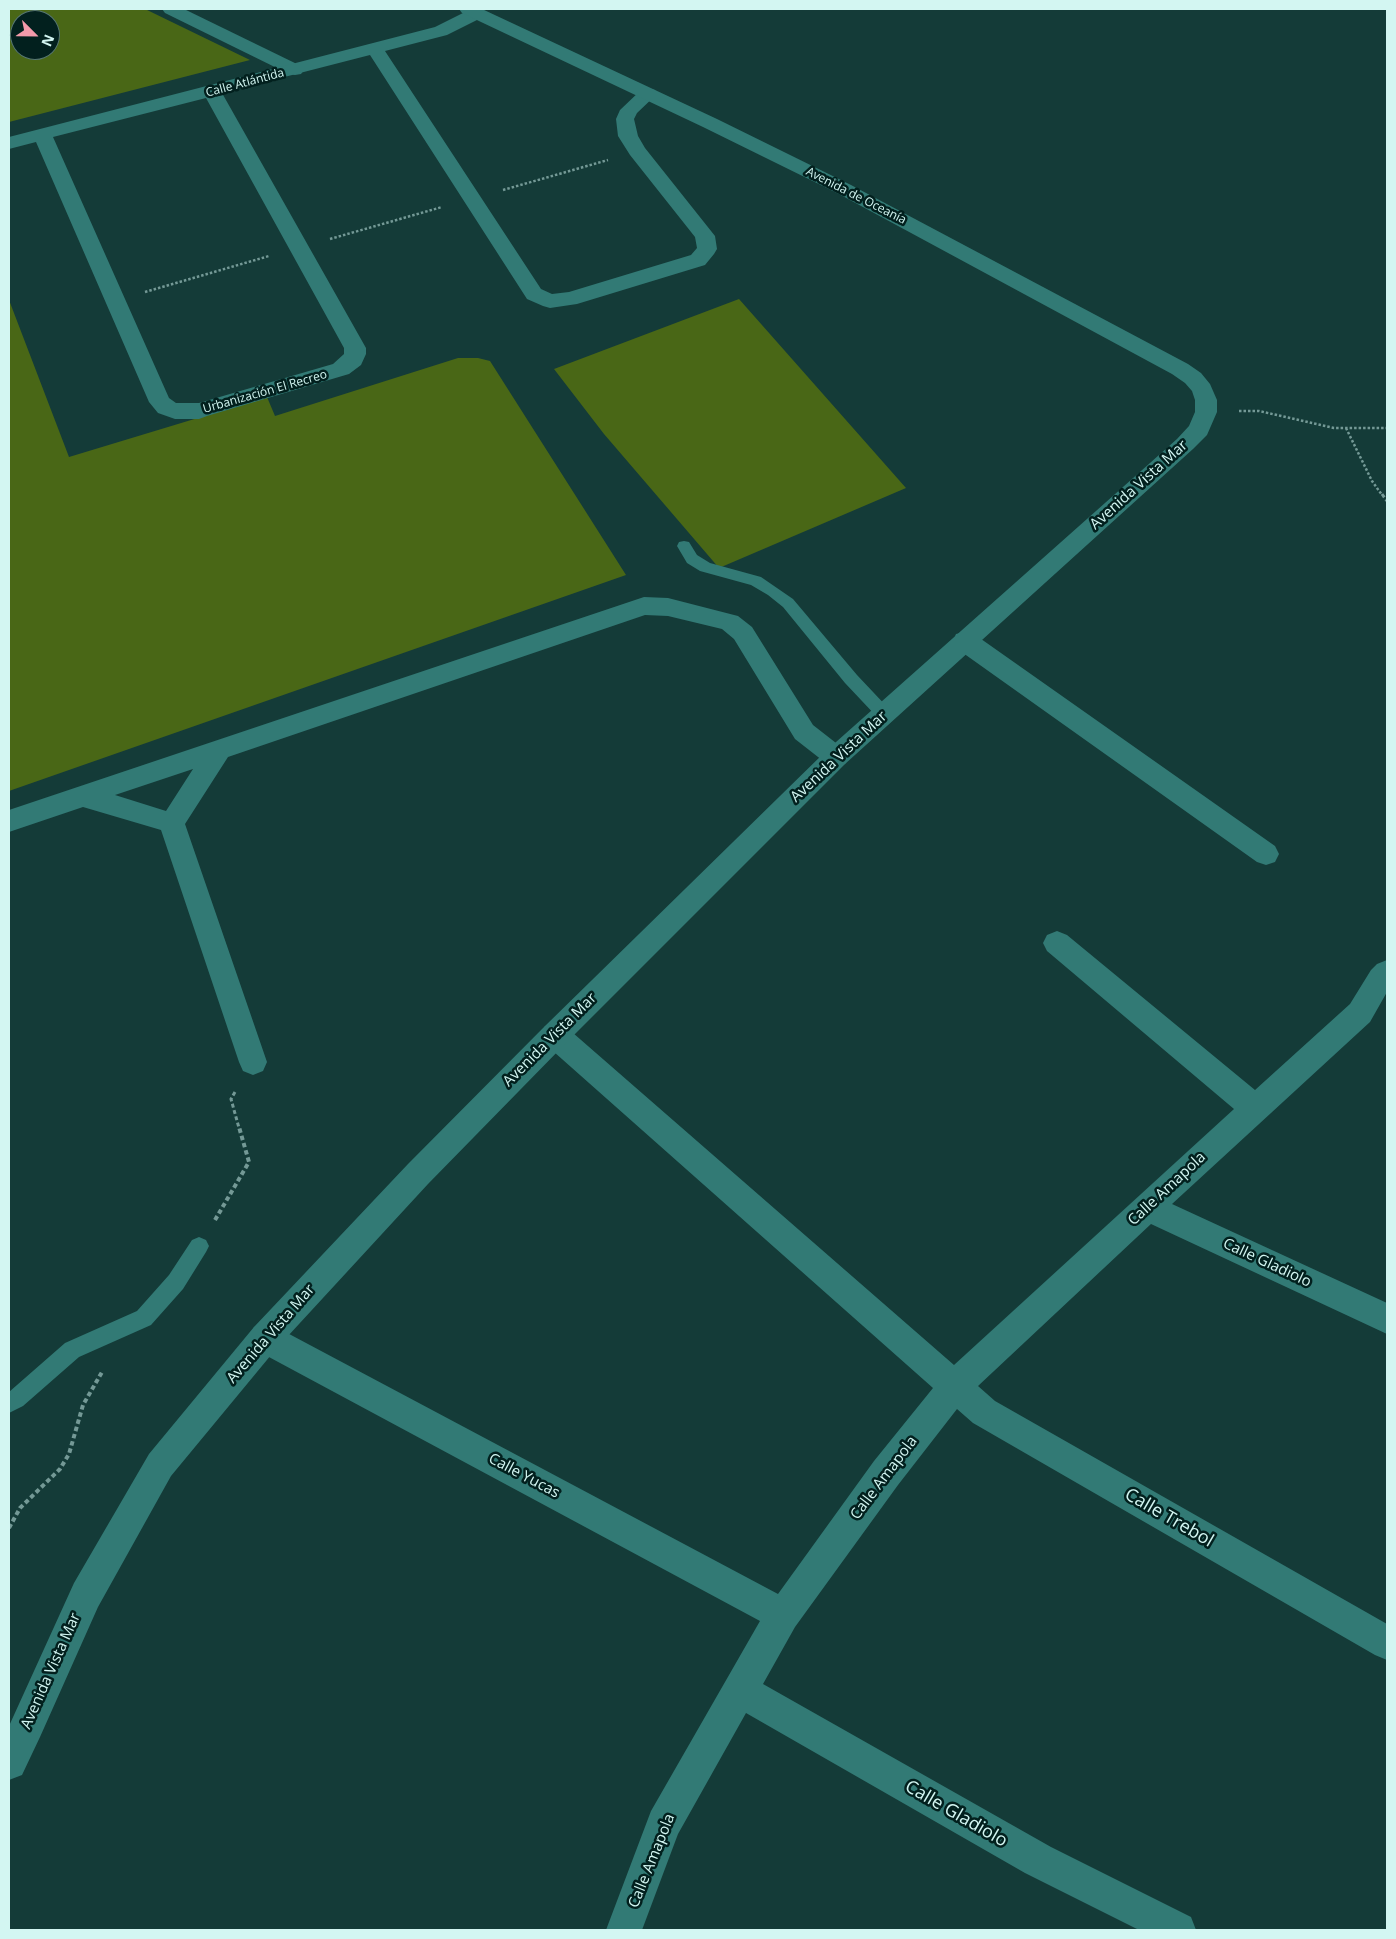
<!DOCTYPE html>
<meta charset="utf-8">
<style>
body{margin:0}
#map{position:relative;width:1396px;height:1939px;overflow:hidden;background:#143b38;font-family:"Open Sans",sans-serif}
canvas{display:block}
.frame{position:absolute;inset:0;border:10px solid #d3f6f2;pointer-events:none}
.north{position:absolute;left:10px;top:10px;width:50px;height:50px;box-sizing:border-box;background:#02201e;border:1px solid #567673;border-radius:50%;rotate:113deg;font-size:14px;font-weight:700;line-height:20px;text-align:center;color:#d3f6f2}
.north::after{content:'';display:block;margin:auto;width:18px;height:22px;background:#f39aaa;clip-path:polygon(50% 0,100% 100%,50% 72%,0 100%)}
</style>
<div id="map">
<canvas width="1396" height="1939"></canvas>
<div class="frame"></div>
<div class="north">N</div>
</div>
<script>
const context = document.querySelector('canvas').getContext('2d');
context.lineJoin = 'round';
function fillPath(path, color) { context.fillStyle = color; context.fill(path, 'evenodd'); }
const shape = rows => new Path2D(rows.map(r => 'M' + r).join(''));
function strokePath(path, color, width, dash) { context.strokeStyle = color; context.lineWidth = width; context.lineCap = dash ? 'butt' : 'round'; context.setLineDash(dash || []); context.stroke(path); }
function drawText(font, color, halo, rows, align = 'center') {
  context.font = font + ' "Open Sans",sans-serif'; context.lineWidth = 5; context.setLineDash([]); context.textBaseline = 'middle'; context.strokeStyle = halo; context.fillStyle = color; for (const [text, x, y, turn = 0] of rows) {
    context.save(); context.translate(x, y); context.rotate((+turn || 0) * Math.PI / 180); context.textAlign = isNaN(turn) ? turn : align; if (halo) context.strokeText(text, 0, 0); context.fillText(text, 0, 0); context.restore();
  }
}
const green = shape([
 [9,9,145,9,250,60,9,122],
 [20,20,50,20,50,50,20,50],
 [739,299,906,488,719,568,604,434,554,369],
 [9,300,69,457,267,397,275,416,458,358,478,358,490,361,626,575,9,791]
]);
const pathFar2 = shape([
 [503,190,608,160],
 [330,239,442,207],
 [145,292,269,256],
 [1239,411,1259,411,1334,428,1387,428],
 [1346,428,1372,481,1382,495]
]);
const pathFar1 = shape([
 [1382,494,1387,501],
 [235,1092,231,1099,239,1128]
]);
const path = shape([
 [215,1220,249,1162,239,1127],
 [9,1528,20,1508,60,1469,69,1454,83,1405,102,1372]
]);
const service = shape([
 [684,541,689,542,697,555,710,563,761,577,793,599,857,675,890,710,892,714,890,718,884,720,878,718,845,683,783,607,768,595,751,585,700,571,687,563,677,546,679,542,684,541],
 [199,1237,206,1240,209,1246,206,1252,183,1289,151,1325,79,1357,23,1406,9,1413,9,1392,65,1343,137,1311,169,1275,192,1240,199,1237]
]);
const pedestrian = shape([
 [162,9,184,9,301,66,304,70,301,74,295,75,289,74,165,13,162,9]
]);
const minor = shape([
 [471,9,481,9,486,13,483,17,447,35,385,51,541,289,552,294,569,292,691,255,697,248,695,237,630,155,618,136,616,119,620,110,641,90,648,88,655,90,657,94,637,113,634,119,638,136,645,148,715,236,717,249,714,254,705,265,577,304,550,308,543,306,527,299,370,55,222,93,366,348,366,354,361,365,349,374,207,416,199,419,175,419,158,413,149,402,36,142,9,149,9,137,435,27,471,9],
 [206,98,344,348,344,354,333,364,199,403,176,403,169,398,53,137,206,98],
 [644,597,668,598,738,616,752,627,813,725,845,750,849,757,845,764,836,767,827,764,795,739,734,639,722,629,668,616,645,615,228,757,185,824,267,1062,263,1071,253,1075,243,1071,239,1062,161,830,83,807,9,832,9,810,644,597],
 [193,769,166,811,115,795,193,769],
 [965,632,974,634,1275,846,1279,854,1275,862,1266,865,1257,862,956,648,953,641,956,634,965,632],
 [1057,931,1067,935,1255,1090,1350,1004,1371,970,1377,964,1387,960,1387,992,1370,1022,1172,1204,1387,1303,1387,1334,1151,1224,978,1386,995,1401,1387,1624,1387,1660,1375,1655,973,1423,957,1409,898,1485,795,1627,763,1684,1051,1847,1191,1917,1196,1930,1139,1930,1025,1873,746,1713,678,1834,642,1930,606,1930,651,1811,760,1621,254,1349,249,1338,254,1327,265,1323,276,1327,778,1594,874,1461,933,1388,545,1044,541,1035,545,1026,555,1023,565,1026,954,1365,1234,1109,1047,951,1043,943,1047,935,1057,931]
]);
const tertiary = shape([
 [459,9,482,9,717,119,851,185,1188,364,1201,373,1210,384,1217,400,1217,412,1207,435,1193,449,845,764,565,1044,428,1184,276,1349,171,1476,98,1607,40,1737,22,1775,9,1780,9,1726,74,1583,149,1454,254,1327,408,1164,545,1026,827,750,1177,439,1189,426,1195,412,1195,400,1192,391,1185,383,1172,374,837,193,703,127,462,13,459,9]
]);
const farStreetnames = [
 ["Calle Atlántida",245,83,-15],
 ["Avenida de Oceanía",856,196,27],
 ["Urbanización El Recreo",265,392,-16]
];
const streetNames = [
 ["Avenida Vista Mar",1139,485,-42],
 ["Avenida Vista Mar",839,757,-43],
 ["Avenida Vista Mar",550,1040,-45],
 ["Calle Amapola",1167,1189,-43],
 ["Calle Gladiolo",1267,1263,25],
 ["Avenida Vista Mar",271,1334,-49],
 ["Calle Yucas",524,1476,28],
 ["Calle Amapola",884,1478,-53],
 ["Avenida Vista Mar",51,1671,-66],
 ["Calle Amapola",652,1861,-68]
];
const nearStreetnames = [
 ["Calle Trebol",1169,1518,30],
 ["Calle Gladiolo",956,1814,30]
];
fillPath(green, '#496716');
strokePath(pathFar2, '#749996', 2.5, [2.5, 2]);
strokePath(pathFar1, '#749996', 3, [4, 2.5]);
strokePath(path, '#749996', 4, [4.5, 3]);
fillPath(service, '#327a75');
fillPath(pedestrian, '#327a75');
fillPath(minor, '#327a75');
fillPath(tertiary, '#327a75');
drawText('12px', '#d3f6f2', '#02201e', farStreetnames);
drawText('15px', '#d3f6f2', '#02201e', streetNames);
drawText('18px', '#d3f6f2', '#02201e', nearStreetnames);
</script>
